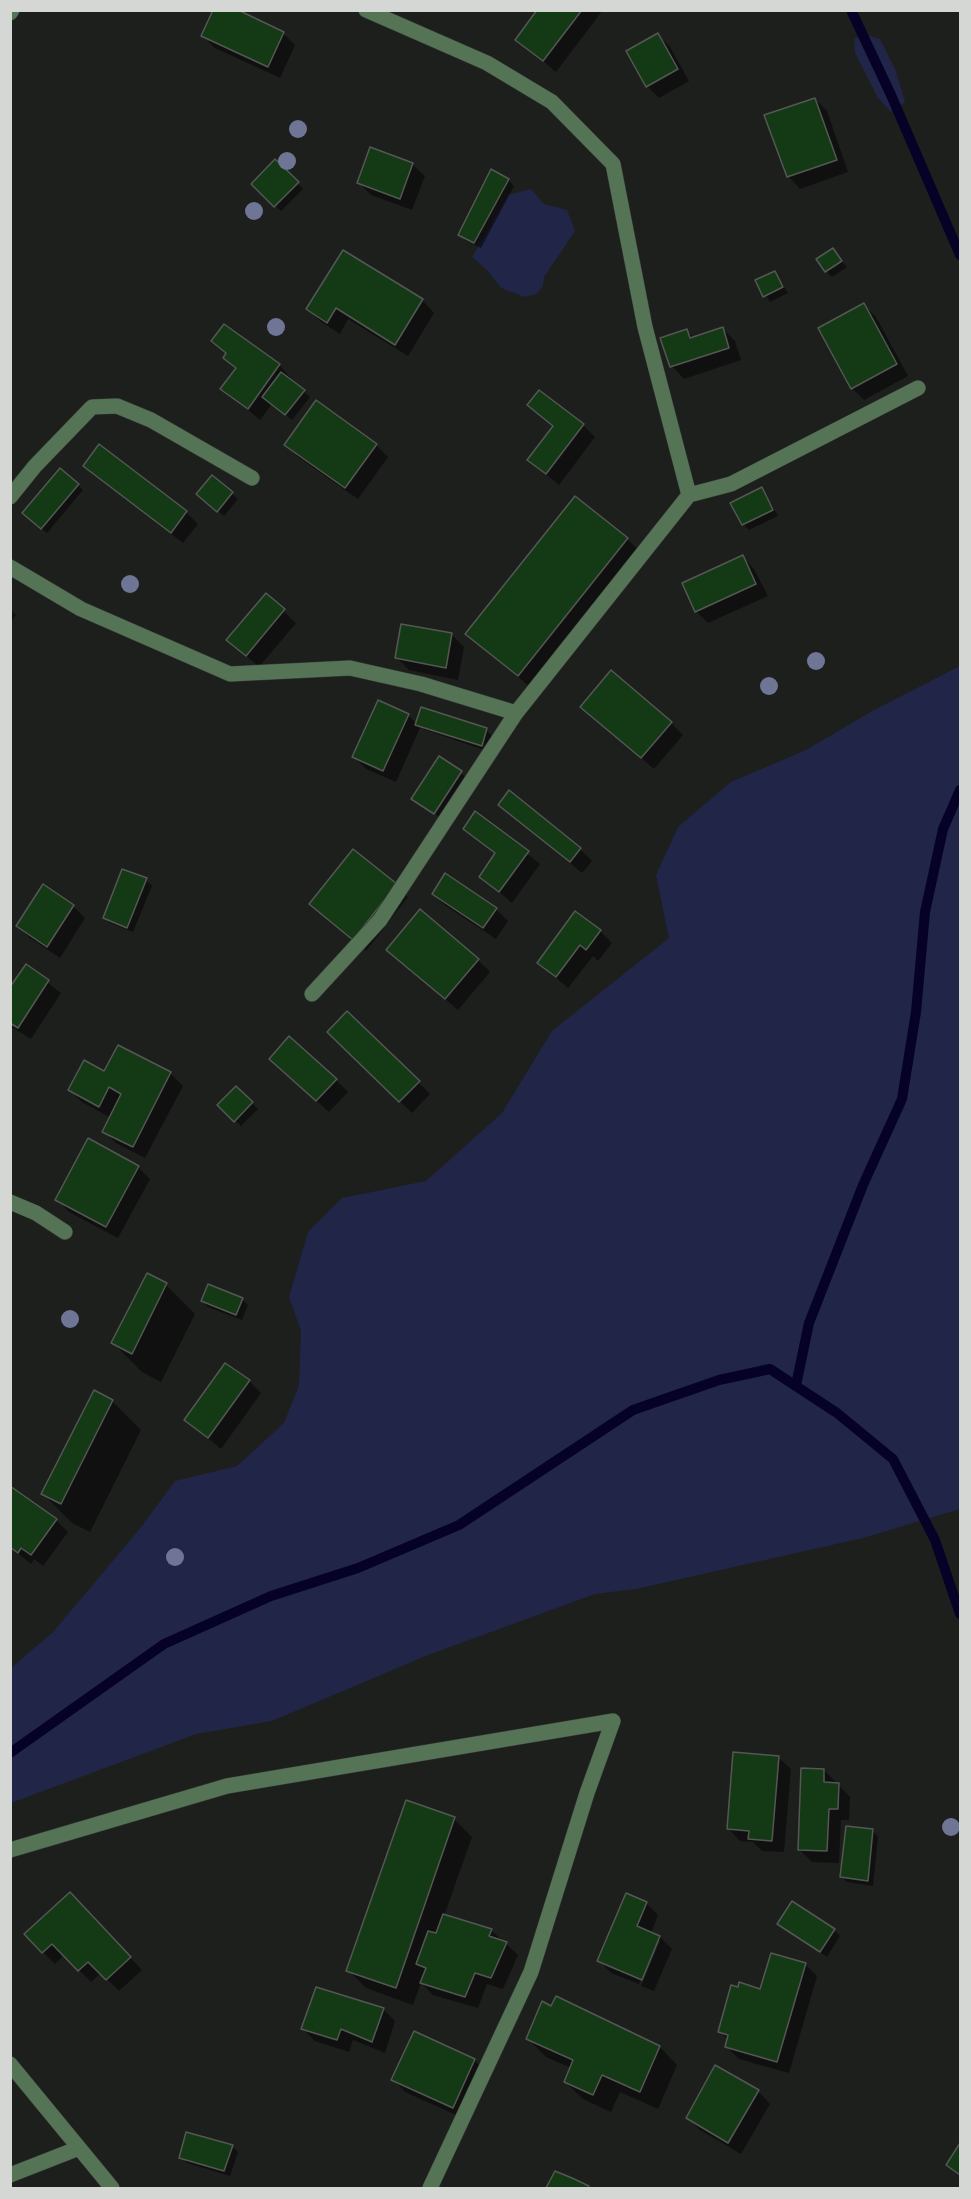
<!DOCTYPE html>
<style>
body{margin:0}
#map{position:relative;width:971px;height:2199px;overflow:hidden;background:#1d1f1d;font-family:Mulish,sans-serif}
canvas{display:block}
.frame{position:absolute;inset:0;border:12px solid #d5d7d5;pointer-events:none}
</style>
<div id="map">
<canvas width="971" height="2199"></canvas>
<div class="frame"></div>
</div>
<script>
const context = document.querySelector('canvas').getContext('2d');
context.lineJoin = 'round';
function fillPath(path, color) { context.fillStyle = color; context.fill(path, 'evenodd'); }
const shape = rows => new Path2D(rows.map(r => 'M' + r).join(''));
function strokePath(path, color, width, dash) { context.strokeStyle = color; context.lineWidth = width; context.lineCap = dash ? 'butt' : 'round'; context.setLineDash(dash || []); context.stroke(path); }
const green = shape([
 [864,34,880,39,895,69,905,102,891,112,878,98,855,53,854,39],
 [531,189,544,204,567,210,575,231,544,277,543,286,536,294,525,297,501,288,488,271,472,257,508,195],
 [960,666,960,1509,863,1538,636,1589,595,1594,428,1655,272,1721,196,1734,11,1803,11,1668,54,1631,142,1526,175,1481,237,1466,284,1423,299,1385,301,1331,289,1297,308,1232,342,1198,426,1181,502,1113,552,1031,669,938,656,875,678,827,731,782,806,750,874,710]
]);
const shadow = shape([
 [539,10,603,10,556,72,517,39],
 [283,33,295,45,280,78,215,48,203,36],
 [658,35,670,47,689,81,659,98,647,86],
 [815,99,827,111,848,172,800,189,788,176],
 [275,161,303,189,281,211,253,184],
 [412,164,425,176,412,210,371,195,359,183],
 [508,180,514,186,481,248,465,240,459,234],
 [833,250,847,267,832,277,826,271],
 [343,252,422,300,434,313,408,356,348,319,340,334,320,321,308,309],
 [775,273,788,293,770,302,757,281],
 [864,305,876,317,908,376,864,400,852,388],
 [723,329,735,341,741,360,684,379,672,366,687,331,694,338],
 [213,341,279,365,291,378,289,380,310,397,292,420,272,404,260,420,222,388,236,369,225,358,227,355],
 [529,405,583,425,595,437,559,485,529,460,554,427],
 [286,444,376,445,388,457,358,499,298,457],
 [85,466,186,512,198,524,183,543],
 [212,477,238,499,224,516,204,499],
 [78,485,83,490,47,533,30,519],
 [762,489,778,516,749,530,743,524],
 [627,539,645,556,536,692,467,634],
 [742,556,754,569,768,596,708,623,696,611],
 [266,595,296,623,259,667,228,640],
 [10,609,16,615,10,623],
 [452,635,464,647,458,680,409,670,397,658],
 [582,707,671,723,683,735,654,769],
 [408,715,417,724,486,730,492,736,487,751,420,728,396,782,366,769,354,757],
 [439,758,467,778,441,818,413,799],
 [500,805,580,849,592,861,582,873],
 [476,813,540,864,512,903,481,876,496,855,465,829],
 [146,880,152,886,133,932,110,923,104,918],
 [396,885,408,897,366,951,311,904],
 [433,894,496,909,508,921,496,939,446,906],
 [73,906,85,918,60,958,30,938,17,926],
 [600,931,612,943,598,961,593,956,568,988,539,963],
 [388,950,478,960,490,972,458,1010],
 [26,966,61,993,31,1039,10,1026,10,990],
 [329,1032,418,1082,430,1094,412,1113],
 [118,1047,171,1074,183,1086,145,1158,116,1143,104,1131,111,1118,82,1102,70,1090,105,1073],
 [283,1071,336,1080,348,1092,329,1112],
 [236,1088,258,1109,241,1126,219,1105],
 [138,1167,150,1179,118,1238,69,1212,57,1199],
 [147,1275,166,1285,195,1314,161,1382,142,1372,113,1343],
 [242,1299,248,1305,242,1320,208,1307,202,1301],
 [249,1381,261,1393,221,1449,186,1420],
 [112,1401,141,1430,90,1532,72,1523,43,1494],
 [56,1520,68,1532,43,1566,34,1559,31,1564,10,1547],
 [778,1757,791,1769,784,1852,762,1851,753,1842,740,1841,728,1828],
 [824,1770,850,1797,849,1820,841,1820,839,1863,812,1862,800,1850],
 [454,1819,472,1837,444,1916,491,1930,518,1955,503,1989,487,1984,478,2008,433,1995,421,1983,413,2005,366,1988,348,1970],
 [873,1831,878,1837,873,1886,847,1882,841,1876],
 [646,1903,658,1915,651,1933,660,1937,672,1949,654,1991,641,1986,660,1941,657,1941,639,1984,611,1973,599,1961],
 [82,1906,142,1970,119,1991,101,1973,91,1982,64,1955,55,1964,43,1952],
 [779,1924,834,1930,840,1936,827,1957],
 [805,1964,817,1976,789,2073,739,2059,726,2046,728,2040,720,2031,761,1991],
 [557,1998,660,2047,677,2065,658,2109,620,2092,611,2112,583,2099,565,2082,571,2068,546,2057,528,2039],
 [383,2009,395,2021,385,2053,353,2040,349,2052,315,2041,303,2029],
 [474,2060,486,2072,465,2119,405,2092,393,2079],
 [758,2091,770,2104,741,2154,700,2130,687,2117],
 [232,2146,238,2152,230,2176,187,2163,181,2157],
 [555,2173,588,2187,590,2188,548,2188]
]);
const stream = shape([
 [851,10,891,95,960,255],
 [796,1385,809,1323,863,1185,902,1099,916,1012,925,912,943,829,960,790],
 [10,1753,164,1644,271,1596,358,1568,459,1525,633,1410,719,1380,770,1369,837,1413,893,1459,935,1540,960,1614]
]);
const building = shape([
 [213,10,238,10,284,32,268,67,201,36,213,10],
 [537,10,582,10,543,61,515,40,537,10],
 [658,33,678,69,646,87,626,51,658,33],
 [815,98,837,160,787,177,764,115,815,98],
 [370,147,413,163,400,199,357,183,370,147],
 [275,159,299,182,274,207,251,184,275,159],
 [491,169,509,179,474,243,458,235,491,169],
 [833,248,842,261,825,272,816,259,833,248],
 [343,250,423,299,395,345,336,308,327,323,306,309,343,250],
 [775,271,783,287,763,297,755,280,775,271],
 [864,303,897,364,851,389,818,328,864,303],
 [224,324,280,364,248,409,220,389,236,368,223,358,226,353,211,341,224,324],
 [723,327,729,348,670,367,660,338,687,329,690,338,723,327],
 [281,372,305,390,285,415,262,397,281,372],
 [539,390,584,424,546,474,527,460,553,426,527,405,539,390],
 [316,400,377,444,345,488,284,445,316,400],
 [99,444,187,511,171,533,83,466,99,444],
 [60,468,79,484,41,529,22,513,60,468],
 [212,475,233,492,217,512,196,494,212,475],
 [762,487,773,510,742,525,730,503,762,487],
 [575,496,628,538,518,676,465,634,575,496],
 [743,555,756,584,695,612,682,583,743,555],
 [266,593,285,609,246,656,226,640,266,593],
 [401,624,452,633,446,668,395,658,401,624],
 [611,670,672,722,641,758,580,707,611,670],
 [378,700,409,714,383,771,352,757,378,700],
 [421,707,487,728,482,746,415,725,421,707],
 [439,756,462,771,434,814,411,799,439,756],
 [509,790,581,848,570,862,498,805,509,790],
 [475,811,529,851,499,892,479,877,495,853,463,829,475,811],
 [353,849,397,884,353,940,309,904,353,849],
 [122,869,147,878,127,928,103,918,122,869],
 [445,873,497,908,483,928,432,894,445,873],
 [43,884,74,905,47,947,16,926,43,884],
 [420,909,479,959,445,999,386,950,420,909],
 [575,911,601,930,586,950,580,945,556,977,537,963,575,911],
 [26,964,49,980,18,1028,10,1023,10,987,26,964],
 [347,1011,420,1081,399,1102,327,1032,347,1011],
 [289,1036,337,1079,316,1101,269,1059,289,1036],
 [118,1045,171,1072,133,1147,102,1132,121,1094,109,1087,99,1107,68,1090,84,1060,104,1071,118,1045],
 [236,1086,253,1102,234,1122,217,1105,236,1086],
 [88,1138,139,1166,106,1227,55,1200,88,1138],
 [147,1273,167,1283,132,1354,111,1343,147,1273],
 [208,1284,243,1298,236,1315,201,1301,208,1284],
 [225,1363,250,1380,208,1438,184,1420,225,1363],
 [94,1390,113,1400,61,1504,41,1494,94,1390],
 [10,1486,57,1519,31,1555,21,1548,18,1553,10,1547,10,1486],
 [733,1752,779,1756,772,1841,748,1839,749,1831,727,1829,733,1752],
 [801,1768,824,1769,824,1782,839,1783,838,1809,829,1809,827,1851,798,1850,801,1768],
 [406,1800,455,1817,396,1988,346,1971,406,1800],
 [846,1826,873,1829,868,1881,840,1877,846,1826],
 [70,1892,131,1957,106,1980,88,1962,78,1971,52,1944,42,1953,24,1934,70,1892],
 [626,1893,647,1902,637,1926,660,1936,642,1980,597,1961,626,1893],
 [792,1901,835,1929,820,1952,777,1924,792,1901],
 [443,1914,492,1929,489,1936,507,1942,491,1978,475,1973,465,1997,420,1983,426,1968,416,1964,428,1931,436,1933,443,1914],
 [771,1953,806,1963,777,2062,725,2047,728,2035,718,2032,731,1985,738,1987,739,1982,760,1989,771,1953],
 [316,1987,384,2008,372,2042,341,2029,337,2040,301,2029,316,1987],
 [556,1996,660,2046,640,2092,602,2075,593,2095,564,2082,573,2060,526,2039,542,2001,551,2006,556,1996],
 [414,2031,475,2059,453,2108,391,2080,414,2031],
 [715,2065,759,2090,728,2143,686,2118,715,2065],
 [186,2132,233,2145,224,2171,179,2158,186,2132],
 [960,2143,960,2175,946,2165,960,2143],
 [555,2171,572,2178,589,2186,588,2188,546,2188,555,2171]
]);
const minor = shape([
 [366,10,487,63,552,102,613,164,645,327,689,495],
 [10,13,12,10],
 [10,497,35,466,92,407,117,406,151,420,252,478],
 [10,567,81,609,230,674,350,668,421,684,516,713],
 [312,994,380,920,516,713,689,495,731,484,918,388],
 [10,1202,36,1213,65,1232],
 [10,1850,227,1786,613,1721,587,1793,531,1972,430,2188],
 [10,2064,112,2188],
 [10,2175,79,2148]
]);
const trees = [
 [298,129],
 [287,161],
 [254,211],
 [276,327],
 [130,584],
 [816,661],
 [769,686],
 [70,1319],
 [175,1557],
 [951,1827]
];
fillPath(green, '#212547');
fillPath(shadow, '#0007');
strokePath(stream, '#060227', 10);
fillPath(building, '#143915');
strokePath(building, '#555755', 1.5);
strokePath(minor, '#373937', 16);
strokePath(minor, '#557455', 15);
context.fillStyle = '#6f7594';
for (const [x, y] of trees) { context.beginPath(); context.arc(x, y, 9, 0, 2 * Math.PI); context.fill(); }
</script>
